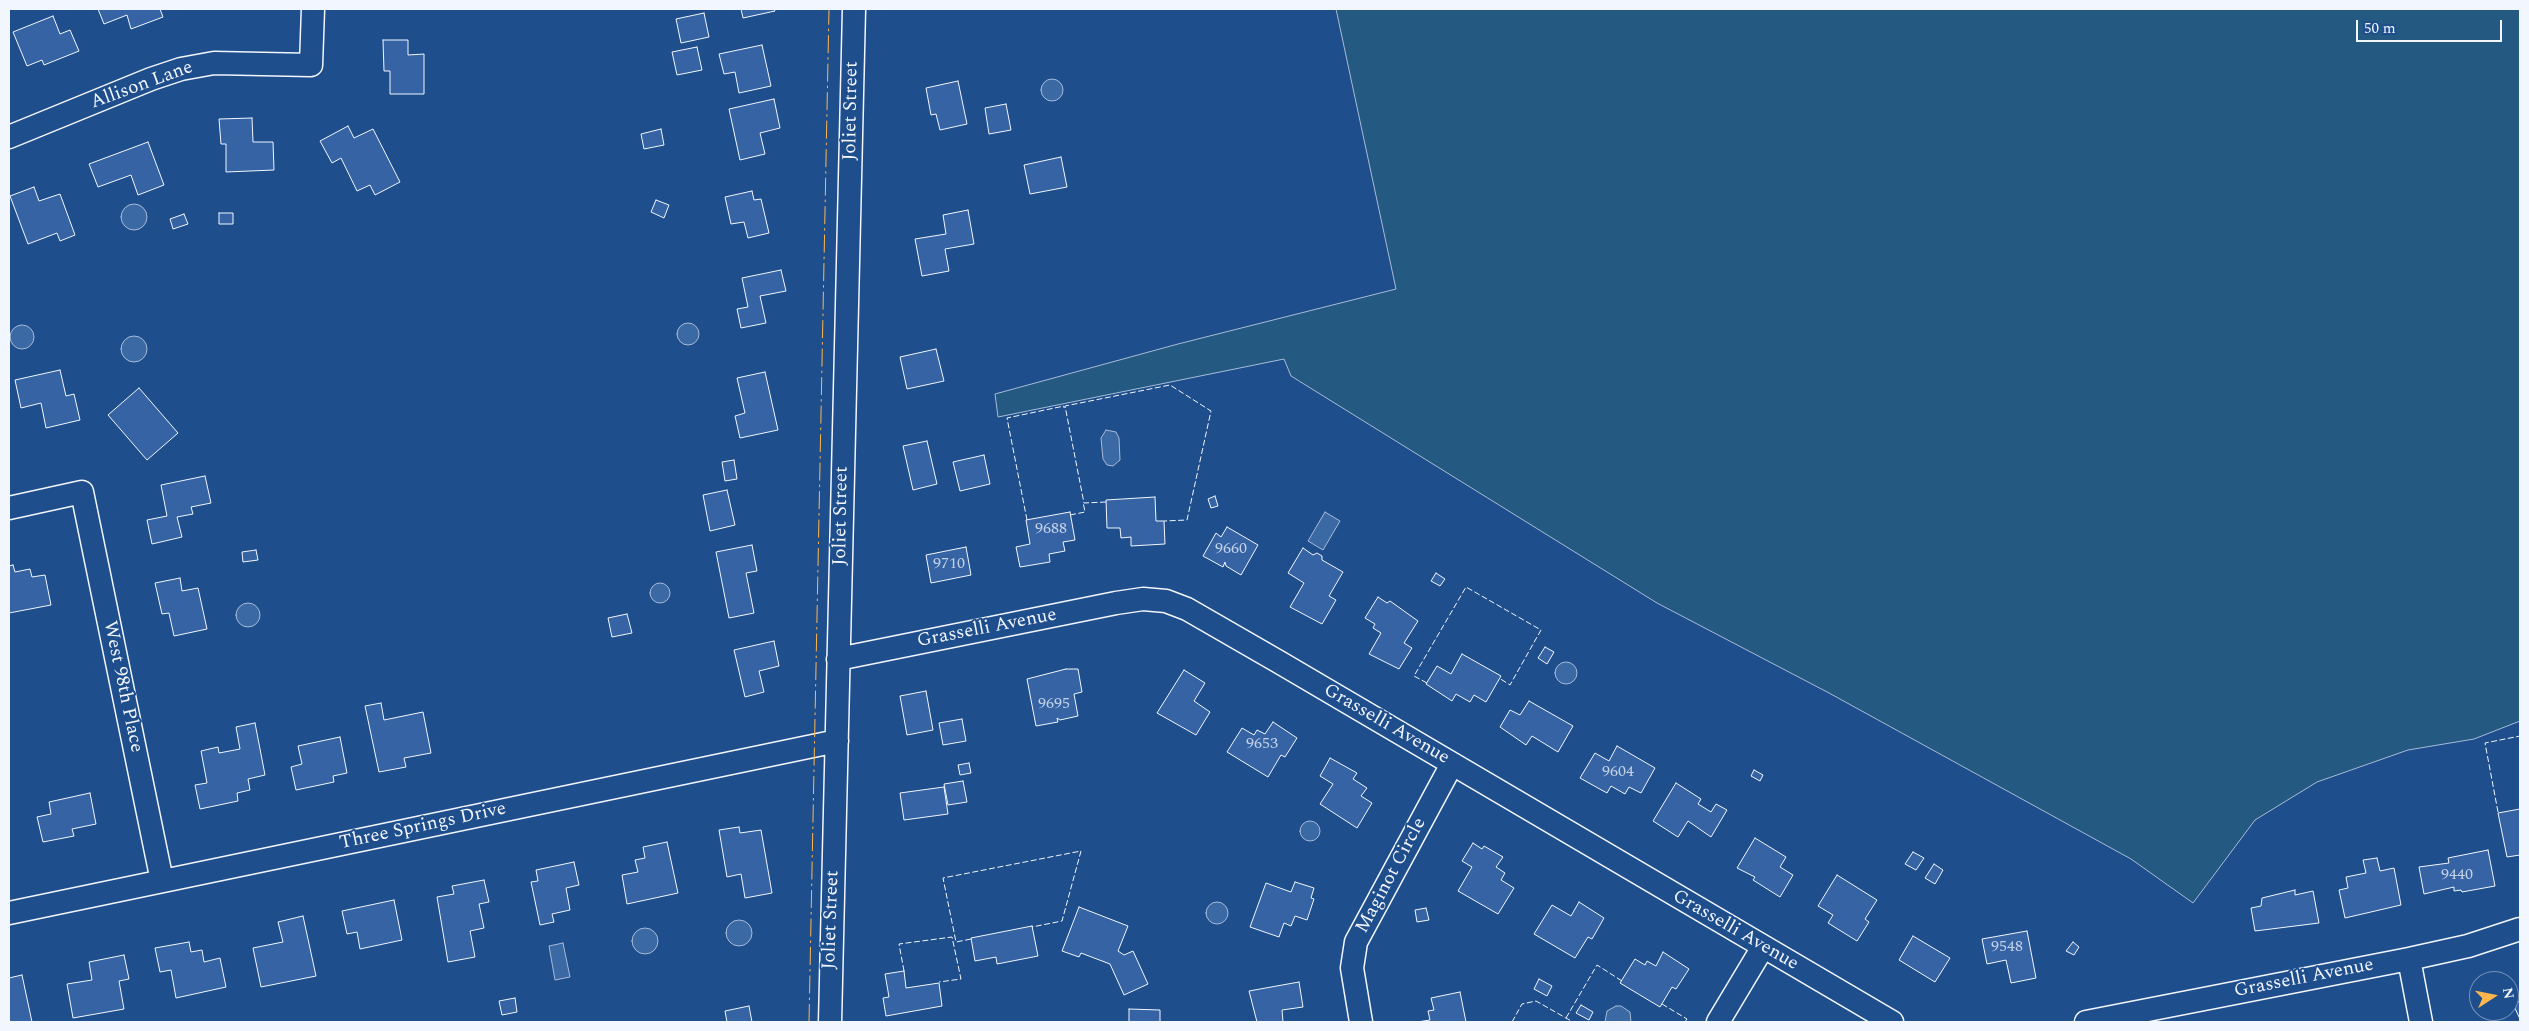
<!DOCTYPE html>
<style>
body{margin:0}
#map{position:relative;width:2529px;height:1031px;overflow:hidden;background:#1f4e8c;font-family:Spectral,serif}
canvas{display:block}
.frame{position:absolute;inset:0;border:10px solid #f2f6ff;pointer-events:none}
.north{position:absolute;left:2469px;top:971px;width:50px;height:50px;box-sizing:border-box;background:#1f4e8c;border:1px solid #7391ba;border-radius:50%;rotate:79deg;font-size:14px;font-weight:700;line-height:20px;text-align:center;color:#f2f6ff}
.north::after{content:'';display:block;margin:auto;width:18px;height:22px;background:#ffb74d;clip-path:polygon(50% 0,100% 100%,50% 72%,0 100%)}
.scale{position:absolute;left:2356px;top:20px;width:146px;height:22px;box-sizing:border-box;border:2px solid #f2f6ff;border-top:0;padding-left:6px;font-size:15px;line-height:18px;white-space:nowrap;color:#f2f6ff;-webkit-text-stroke:4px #1f4e8c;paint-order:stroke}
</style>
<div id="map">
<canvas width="2529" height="1031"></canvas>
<div class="frame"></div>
<div class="north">N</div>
<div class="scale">50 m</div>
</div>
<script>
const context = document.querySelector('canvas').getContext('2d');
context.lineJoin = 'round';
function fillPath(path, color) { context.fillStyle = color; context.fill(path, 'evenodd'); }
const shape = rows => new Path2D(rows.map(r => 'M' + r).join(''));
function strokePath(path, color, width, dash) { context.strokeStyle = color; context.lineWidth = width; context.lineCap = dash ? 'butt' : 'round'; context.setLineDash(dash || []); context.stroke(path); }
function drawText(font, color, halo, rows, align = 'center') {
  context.font = font + ' Spectral,serif'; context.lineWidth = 4; context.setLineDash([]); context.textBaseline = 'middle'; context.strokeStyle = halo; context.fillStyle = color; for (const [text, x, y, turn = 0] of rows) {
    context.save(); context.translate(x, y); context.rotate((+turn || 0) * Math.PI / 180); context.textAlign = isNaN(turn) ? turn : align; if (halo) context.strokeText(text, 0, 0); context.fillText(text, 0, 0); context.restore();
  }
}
const green = shape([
 [1336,9,2520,9,2520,721,2474,739,2408,750,2317,782,2255,820,2193,903,2131,859,1829,693,1657,603,1291,376,1284,359,998,417,995,394,1178,344,1396,289,1336,9]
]);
const water = shape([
 '1041 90a11 11 0 1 1 22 0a11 11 0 1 1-22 0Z',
 '121 217a13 13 0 1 1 26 0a13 13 0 1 1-26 0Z',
 '677 334a11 11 0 1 1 22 0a11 11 0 1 1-22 0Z',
 '10 337a12 12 0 1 1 24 0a12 12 0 1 1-24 0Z',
 '121 349a13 13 0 1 1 26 0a13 13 0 1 1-26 0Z',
 [1106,430,1116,432,1119,438,1120,460,1113,466,1107,465,1103,459,1101,438,1106,430],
 [1325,512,1340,521,1323,550,1308,541,1325,512],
 '650 593a10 10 0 1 1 20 0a10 10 0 1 1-20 0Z',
 '236 615a12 12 0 1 1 24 0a12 12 0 1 1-24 0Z',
 '1555 673a11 11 0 1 1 22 0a11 11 0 1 1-22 0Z',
 '1300 831a10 10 0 1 1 20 0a10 10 0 1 1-20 0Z',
 '1206 913a11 11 0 1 1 22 0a11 11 0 1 1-22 0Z',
 '726 933a13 13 0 1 1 26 0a13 13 0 1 1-26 0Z',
 '632 941a13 13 0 1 1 26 0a13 13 0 1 1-26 0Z',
 [563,943,570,977,555,980,549,946,563,943],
 [1616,1006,1621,1006,1630,1012,1631,1022,1605,1022,1607,1011,1616,1006]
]);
const building = shape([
 [98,9,160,9,163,17,131,29,127,15,104,24,98,9],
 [741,9,774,9,775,11,743,18,741,9],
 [704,13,709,37,681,43,676,19,704,13],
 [53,16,60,34,70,30,79,51,44,65,42,60,27,66,13,32,53,16],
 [383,40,408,40,408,55,424,54,424,94,390,94,390,71,384,71,383,40],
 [762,45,771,86,739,93,735,72,724,74,719,54,762,45],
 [697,47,702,70,677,75,672,52,697,47],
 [958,81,967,124,940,130,936,114,931,115,926,88,958,81],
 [774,99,780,128,760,133,765,154,740,160,729,109,774,99],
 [1006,104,1011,130,989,134,985,108,1006,104],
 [252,118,253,142,273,142,274,170,226,172,226,144,221,144,219,119,252,118],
 [348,126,354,138,373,129,400,182,375,195,370,185,357,191,341,158,332,163,320,141,348,126],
 [661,129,664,145,644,149,641,134,661,129],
 [148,142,164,185,138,195,131,175,98,187,89,164,148,142],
 [1061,157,1067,187,1030,194,1024,165,1061,157],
 [34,187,39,201,60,194,75,235,60,241,57,233,28,244,10,196,34,187],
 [752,191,754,200,761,199,769,233,748,238,744,222,731,224,725,197,752,191],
 [656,200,669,205,664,218,651,212,656,200],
 [968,210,974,244,945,249,949,271,922,276,915,239,946,234,943,215,968,210],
 [219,213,233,213,233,224,219,224,219,213],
 [184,214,188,224,173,229,170,219,184,214],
 [781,270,786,291,760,296,766,323,741,328,737,309,748,307,742,278,781,270],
 [936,349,944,381,907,389,900,357,936,349],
 [60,370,66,396,74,394,80,420,46,428,41,403,21,408,15,380,60,370],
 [765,372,778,430,740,438,735,416,745,413,737,378,765,372],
 [139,388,178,433,147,460,108,415,139,388],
 [927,441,937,484,913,490,903,446,927,441],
 [984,455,990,484,960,491,953,462,984,455],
 [734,460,737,479,725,481,722,462,734,460],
 [205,476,211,503,191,507,193,514,177,517,182,537,152,544,147,520,167,516,161,485,205,476],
 [727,490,735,525,710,531,703,495,727,490],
 [1215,496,1218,506,1211,508,1208,499,1215,496],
 [1155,497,1156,521,1164,521,1165,544,1131,546,1131,537,1121,538,1120,528,1107,528,1106,500,1155,497],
 [1070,512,1075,540,1063,542,1065,551,1049,554,1050,562,1020,567,1016,547,1030,544,1026,520,1070,512],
 [1227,527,1258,545,1241,575,1226,566,1225,562,1223,567,1203,556,1216,533,1221,537,1227,527],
 [752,545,757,571,746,573,754,613,729,618,716,552,752,545],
 [966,547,971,575,931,583,926,555,966,547],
 [1303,548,1313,555,1317,553,1322,556,1322,560,1343,572,1329,596,1336,600,1322,624,1290,607,1304,583,1288,573,1303,548],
 [256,550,258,560,243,562,242,552,256,550],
 [13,565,15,572,30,569,32,577,45,575,51,605,9,613,9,566,13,565],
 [1436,573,1445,579,1440,586,1431,581,1436,573],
 [180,578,182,591,198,588,207,629,174,636,169,613,162,614,155,583,180,578],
 [1378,597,1387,603,1390,601,1418,621,1404,643,1412,648,1399,669,1369,654,1381,633,1373,628,1375,624,1365,618,1378,597],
 [627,614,632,633,612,637,608,618,627,614],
 [774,641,779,666,759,671,764,692,745,697,734,650,774,641],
 [1545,647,1554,652,1547,664,1538,658,1545,647],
 [1462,654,1501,676,1486,702,1474,695,1470,702,1456,694,1452,701,1426,684,1437,666,1451,674,1462,654],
 [1066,669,1078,669,1082,692,1074,694,1078,716,1060,720,1057,718,1058,722,1036,726,1027,679,1066,669],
 [1184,670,1205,683,1194,701,1210,712,1196,735,1157,713,1184,670],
 [926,691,933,730,907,735,900,696,926,691],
 [1529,701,1573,726,1558,752,1532,736,1526,745,1500,727,1510,710,1520,715,1529,701],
 [381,703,384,720,423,712,431,753,404,758,406,767,379,772,365,706,381,703],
 [962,719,966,741,943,745,939,723,962,719],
 [1273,722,1297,738,1285,757,1281,755,1268,777,1227,752,1242,728,1254,735,1257,730,1265,734,1273,722],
 [255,723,265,775,248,779,250,790,237,793,238,801,200,809,195,785,207,783,201,751,218,747,219,753,240,749,236,727,255,723],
 [340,737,347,773,333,776,334,782,296,790,291,767,302,764,298,746,340,737],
 [1617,746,1655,768,1641,793,1629,787,1625,794,1611,786,1607,793,1580,778,1595,753,1609,761,1617,746],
 [1330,758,1357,773,1353,779,1367,788,1361,796,1372,803,1357,828,1320,804,1333,784,1320,776,1330,758],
 [969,763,971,773,960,775,958,765,969,763],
 [1754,770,1763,775,1760,781,1751,776,1754,770],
 [963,781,967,802,948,805,944,784,963,781],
 [1676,783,1701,799,1698,804,1711,812,1716,804,1727,810,1711,837,1688,821,1678,837,1653,821,1676,783],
 [944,787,948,814,904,820,900,793,944,787],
 [90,793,96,824,72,829,74,836,43,842,37,817,51,814,49,802,90,793],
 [2520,809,2520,855,2507,857,2498,813,2520,809],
 [739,827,740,833,761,830,772,893,745,898,741,874,727,877,719,830,739,827],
 [1755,838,1786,857,1780,867,1793,875,1780,897,1753,880,1755,877,1737,868,1755,838],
 [667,842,678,893,627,904,622,875,638,872,635,860,645,858,643,847,667,842],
 [1473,843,1482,849,1484,846,1503,857,1496,867,1505,873,1501,880,1514,888,1498,914,1458,891,1472,867,1462,861,1473,843],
 [2488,850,2495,886,2462,892,2461,890,2454,891,2454,887,2424,894,2419,867,2449,863,2448,858,2488,850],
 [1913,852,1924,858,1916,870,1905,864,1913,852],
 [2377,858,2380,871,2394,868,2401,905,2345,918,2339,890,2348,888,2346,877,2366,873,2363,860,2377,858],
 [574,862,579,885,566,888,570,910,552,914,554,922,540,925,531,882,538,881,536,870,574,862],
 [1934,864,1943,870,1935,884,1925,878,1934,864],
 [1837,875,1877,900,1865,919,1869,922,1857,941,1828,923,1833,915,1818,906,1837,875],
 [484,880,489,902,479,904,484,928,470,931,475,957,448,962,437,897,454,894,452,886,484,880],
 [1295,882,1314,888,1311,898,1314,899,1307,920,1295,916,1291,926,1284,923,1279,937,1250,927,1266,883,1291,892,1295,882],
 [2295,890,2295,895,2313,891,2319,923,2255,931,2251,908,2261,906,2262,898,2295,890],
 [394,900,402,940,360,949,357,932,347,934,342,911,394,900],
 [1579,902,1604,918,1592,939,1588,937,1575,958,1534,934,1552,905,1571,916,1579,902],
 [1079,907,1128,926,1118,951,1124,955,1133,951,1148,984,1124,995,1110,964,1081,953,1079,957,1062,951,1079,907],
 [1426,908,1429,920,1417,922,1415,910,1426,908],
 [303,916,316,976,261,987,253,948,283,942,278,922,303,916],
 [1032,926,1038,956,997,964,996,957,975,961,971,938,1032,926],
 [2027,931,2036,978,2011,983,2006,960,1987,964,1982,939,2027,931],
 [1913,936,1950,958,1935,982,1899,960,1913,936],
 [189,942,191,952,202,950,204,962,220,958,226,987,176,998,171,970,160,972,155,948,189,942],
 [2073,942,2079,947,2074,955,2066,951,2073,942],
 [1663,952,1689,969,1676,989,1672,987,1660,1007,1620,983,1635,959,1645,965,1647,961,1656,966,1663,952],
 [124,955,129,979,119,981,124,1009,73,1018,67,984,92,980,89,962,124,955],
 [904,971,906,988,939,983,942,1006,886,1016,883,998,889,997,885,974,904,971],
 [22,975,32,1022,9,1022,9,978,22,975],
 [1539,979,1552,986,1547,996,1534,989,1539,979],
 [1299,982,1303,1007,1282,1010,1283,1022,1257,1022,1249,991,1299,982],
 [1460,992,1466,1022,1417,1022,1430,1020,1428,1011,1434,1010,1431,998,1460,992],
 [515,998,517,1012,502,1015,499,1001,515,998],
 [2520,1001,2520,1019,2513,1004,2520,1001],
 [1581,1005,1593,1012,1589,1020,1576,1013,1581,1005],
 [749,1006,752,1022,727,1022,725,1011,749,1006],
 [1129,1009,1160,1010,1160,1022,1129,1022,1129,1009]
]);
const minor = shape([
 [9,137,151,79,181,69,214,63,311,65,313,9],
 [9,508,82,492,162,881],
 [838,659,1116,603,1143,599,1166,601,1187,609,1279,662,1892,1022],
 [9,913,837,741],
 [2409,959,2421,1022],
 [830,1022,854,9],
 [1361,1022,1352,968,1356,942,1452,764],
 [1718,1022,1763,947],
 [2086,1022,2409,959,2468,946,2520,929]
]);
const fence = shape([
 [1106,502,1084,503,1065,406,1170,385,1211,411,1187,520,1164,521],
 [1070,515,1085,512,1083,502],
 [1027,520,1007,418,1064,406,1064,408],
 [1427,683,1414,676,1466,587,1541,630,1510,685,1499,678],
 [2498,812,2485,743,2520,736],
 [971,939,956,942,943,878,1081,851,1062,921,1032,927],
 [904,971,899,944,952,937,961,979,939,982],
 [1662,1004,1687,1019,1685,1022],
 [1566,1018,1597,965,1622,981],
 [1512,1022,1522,1004,1536,1001,1573,1022]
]);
const power = shape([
 [809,1022,829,9]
]);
const numberNames = [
 ["9688",1051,530],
 ["9660",1231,550],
 ["9710",949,565],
 ["9695",1054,705],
 ["9653",1262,745],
 ["9604",1618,773],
 ["9440",2457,876],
 ["9548",2007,948]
];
const streetNames = [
 ["Allison Lane",142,86,-20],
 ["Joliet Street",852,111,-89],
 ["Joliet Street",842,516,-89],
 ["Grasselli Avenue",987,629,-11],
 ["West 98th Place",122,687,78],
 ["Grasselli Avenue",1386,725,30],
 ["Three Springs Drive",423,827,-12],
 ["Maginot Circle",1392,876,-62],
 ["Joliet Street",832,920,-88],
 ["Grasselli Avenue",1735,931,30],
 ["Grasselli Avenue",2304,979,-11]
];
fillPath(green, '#245a82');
strokePath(green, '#a8bbd7', 1);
fillPath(water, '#3b69a3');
strokePath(water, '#a8bbd7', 1);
fillPath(building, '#3563a3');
strokePath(building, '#f2f6ff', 1);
strokePath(minor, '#f2f6ff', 25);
strokePath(minor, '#1f4e8c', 22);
strokePath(fence, '#f2f6ff', 1, [6, 2.5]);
strokePath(power, '#ffb74d', 1, [18, 4, 2.5, 4]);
drawText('16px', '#c3d1e8', null, numberNames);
drawText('19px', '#f2f6ff', '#1f4e8c', streetNames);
</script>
